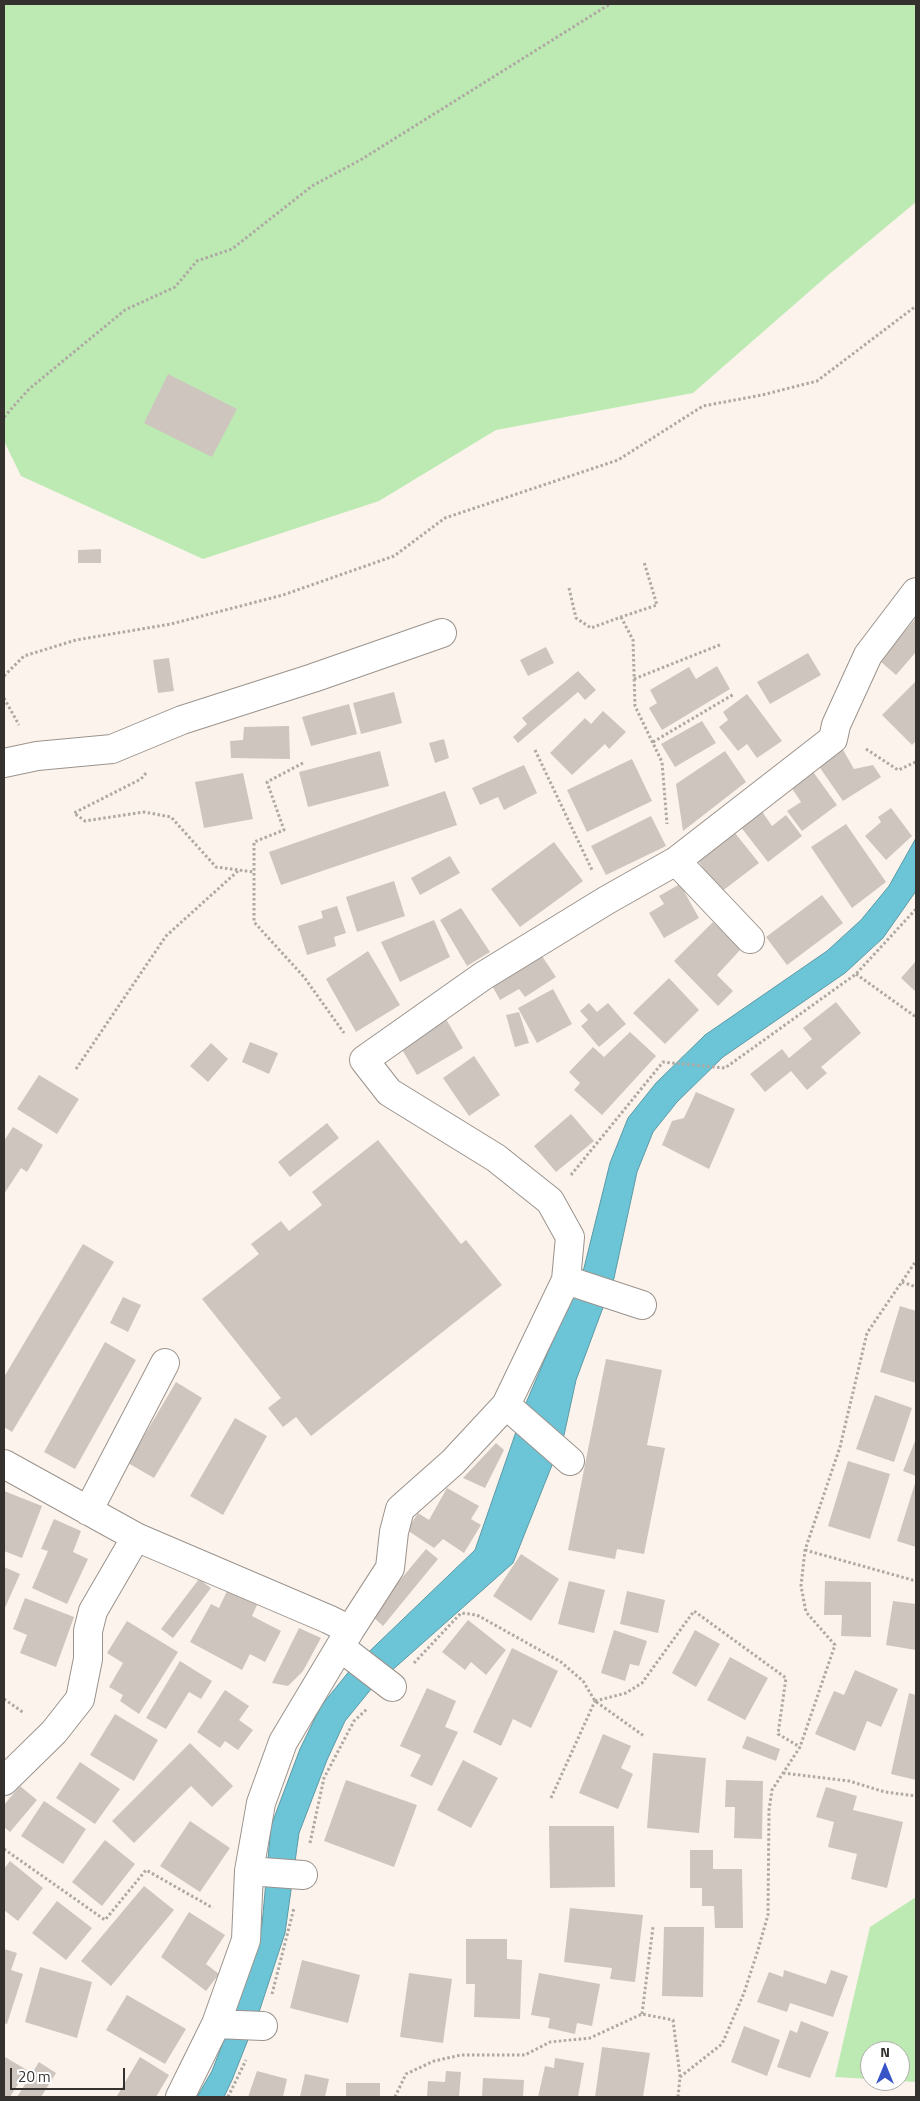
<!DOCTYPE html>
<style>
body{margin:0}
#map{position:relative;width:920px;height:2101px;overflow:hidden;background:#fbf3ec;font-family:"Titillium Web",sans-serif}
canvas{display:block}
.frame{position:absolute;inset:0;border:5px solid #35312f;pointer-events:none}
.north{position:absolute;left:860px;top:2041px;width:50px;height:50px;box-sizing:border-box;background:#fff;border:1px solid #aeadac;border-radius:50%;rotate:0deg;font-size:14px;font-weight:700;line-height:20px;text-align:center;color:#35312f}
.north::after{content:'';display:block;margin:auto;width:18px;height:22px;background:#3854c6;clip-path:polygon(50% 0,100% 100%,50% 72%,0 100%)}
.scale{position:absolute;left:10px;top:2068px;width:115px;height:22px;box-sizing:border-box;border:2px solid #35312f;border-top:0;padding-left:6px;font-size:15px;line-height:18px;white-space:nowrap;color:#35312f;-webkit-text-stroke:4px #fff;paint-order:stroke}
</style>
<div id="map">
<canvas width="920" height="2101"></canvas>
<div class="frame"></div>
<div class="north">N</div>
<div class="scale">20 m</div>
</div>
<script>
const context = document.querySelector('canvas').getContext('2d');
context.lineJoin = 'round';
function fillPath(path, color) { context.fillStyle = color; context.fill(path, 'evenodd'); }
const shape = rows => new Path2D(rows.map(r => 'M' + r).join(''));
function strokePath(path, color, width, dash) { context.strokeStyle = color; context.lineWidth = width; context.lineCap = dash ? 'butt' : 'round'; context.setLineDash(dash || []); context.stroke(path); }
const green = shape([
 [4,4,916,4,916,202,827,276,693,393,496,430,379,501,203,559,21,476,4,441],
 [916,1897,916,2082,897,2081,900,2081,900,2051,870,2051,870,2079,835,2077,870,1927]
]);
const water = shape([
 [916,838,916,891,883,938,845,973,723,1057,677,1102,653,1132,637,1172,614,1278,576,1380,564,1435,513,1563,372,1688,345,1721,327,1760,299,1833,285,1933,259,2012,232,2080,224,2097,197,2097,212,2071,238,2004,262,1925,271,1826,300,1749,321,1706,351,1669,475,1550,526,1403,584,1268,610,1163,628,1118,656,1083,705,1035,827,951,861,920,889,886,916,838]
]);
const building = shape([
 [168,374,237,409,212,457,144,423],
 [101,549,101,563,78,563,78,550],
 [916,618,916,652,896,675,880,661],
 [546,647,554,663,528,676,520,660],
 [808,653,821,675,770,704,757,682],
 [169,658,174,691,158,693,153,660],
 [717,666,730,689,662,730,649,708,657,703,650,690,689,667,696,679],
 [578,671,596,690,585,700,578,692,518,743,513,737,527,724,522,718],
 [916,681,916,741,912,745,882,715],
 [394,692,402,723,361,734,353,703],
 [747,694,782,741,757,758,747,744,738,751,719,727,728,720,723,712],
 [349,704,357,734,311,746,302,717],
 [603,711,626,732,609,749,605,744,572,775,550,753,585,718,591,724],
 [702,721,716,743,675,767,661,744],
 [289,726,290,759,231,758,230,741,243,740,244,727],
 [444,739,449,758,435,763,429,743],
 [842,748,854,769,873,765,881,777,843,801,818,765],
 [380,751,389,786,308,807,299,772],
 [725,751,746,782,683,831,676,784],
 [632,759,652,801,587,832,567,790],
 [524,765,537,793,504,810,498,797,480,805,472,788],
 [811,769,837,805,802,831,787,811,801,802,789,784],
 [243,773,253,819,204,828,195,782],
 [445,791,457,825,281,885,269,852],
 [891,808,912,836,886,860,865,836,881,822,878,817],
 [761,810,772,826,786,815,802,836,768,862,740,826],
 [651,816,666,846,606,875,591,846],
 [846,824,886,882,852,908,811,847],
 [735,833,759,863,721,892,698,861],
 [554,842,583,881,520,927,491,889],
 [450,856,460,873,420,895,411,878],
 [394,881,405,916,357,932,346,897],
 [680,884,699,918,664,938,649,913,664,904,659,896],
 [822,895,843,923,787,965,766,937],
 [337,906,346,933,334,937,336,946,307,955,298,926,323,918,321,911],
 [461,908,490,952,467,966,440,920],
 [434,920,450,957,400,982,381,942],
 [713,922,741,949,717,975,733,991,718,1006,674,961],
 [368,951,400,1005,356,1032,326,979],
 [540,953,556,977,525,997,519,989,500,1000,490,982],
 [916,961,916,992,901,978],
 [669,978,699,1010,665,1044,633,1013],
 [553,989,572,1024,537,1043,518,1008],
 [836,1002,861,1033,821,1067,827,1073,807,1090,791,1071,765,1092,750,1074,782,1049,789,1058,812,1039,803,1028],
 [589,1003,597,1012,608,1003,626,1024,599,1047,581,1026,588,1020,580,1011],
 [519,1012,529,1043,515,1047,506,1015],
 [446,1019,463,1048,417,1075,400,1046],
 [630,1032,656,1056,602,1115,574,1090,580,1083,569,1072,593,1047,604,1057],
 [250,1042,278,1053,269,1074,242,1062],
 [211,1043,228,1059,208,1082,190,1066],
 [474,1056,500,1095,469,1116,443,1078],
 [39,1075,79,1099,57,1134,17,1109],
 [696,1092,735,1109,709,1169,662,1145,672,1121,684,1118],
 [571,1114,594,1141,556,1172,534,1146],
 [327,1123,339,1138,290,1177,278,1162],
 [13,1127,43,1145,27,1172,21,1168,4,1194,4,1141],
 [378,1140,461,1244,466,1240,502,1285,311,1436,296,1417,283,1427,268,1408,281,1398,202,1299,259,1254,251,1244,281,1221,289,1231,322,1205,312,1192],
 [83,1244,114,1262,12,1432,4,1427,4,1377],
 [123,1297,141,1305,128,1332,110,1323],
 [900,1306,916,1311,916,1383,880,1372],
 [105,1342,136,1360,75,1469,44,1452],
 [606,1359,662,1370,647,1445,665,1448,644,1554,617,1549,615,1559,568,1550],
 [176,1382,202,1398,154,1478,128,1463],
 [875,1395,912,1408,894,1462,856,1449],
 [235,1418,267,1436,223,1515,190,1496],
 [915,1441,916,1441,916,1476,903,1471],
 [496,1443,504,1450,485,1488,463,1478],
 [848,1461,890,1474,870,1539,828,1526],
 [916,1480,916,1547,897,1541],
 [447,1488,479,1506,471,1519,481,1525,464,1553,443,1539,434,1548,407,1530,418,1513,429,1520],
 [4,1491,42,1506,22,1558,4,1551],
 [54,1519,81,1531,73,1552,88,1559,67,1604,32,1588,48,1551,41,1549],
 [426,1549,438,1559,383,1626,371,1615],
 [521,1554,559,1579,531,1621,493,1596],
 [4,1567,20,1574,4,1610],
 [199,1579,211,1588,173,1638,161,1629],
 [569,1581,605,1590,594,1633,558,1624],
 [825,1581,871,1582,871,1637,841,1636,842,1615,824,1615],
 [227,1591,257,1605,252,1616,281,1631,265,1662,250,1654,242,1670,190,1642,211,1604,219,1608],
 [627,1591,665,1600,658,1633,620,1624],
 [25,1598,74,1617,56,1667,20,1653,27,1635,13,1629],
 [893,1601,916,1604,916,1650,886,1645],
 [468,1620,506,1650,486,1675,471,1662,465,1670,442,1652],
 [127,1621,178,1652,139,1714,120,1701,123,1695,109,1687,123,1663,107,1653],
 [299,1628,321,1638,303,1671,288,1686,272,1683],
 [614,1630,647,1641,639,1666,630,1664,625,1681,601,1673],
 [695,1630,720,1644,696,1687,672,1673],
 [512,1648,558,1671,531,1728,513,1719,501,1746,473,1732],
 [730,1657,768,1678,745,1720,707,1700],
 [180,1661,212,1681,201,1699,189,1692,166,1729,146,1718],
 [855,1670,898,1689,881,1727,867,1721,855,1751,815,1734,834,1691,844,1695],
 [427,1688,456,1701,445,1727,458,1732,432,1786,410,1776,421,1755,400,1746],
 [225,1690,249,1706,239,1720,253,1730,238,1750,225,1741,220,1748,197,1732],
 [909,1693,916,1695,916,1780,891,1774],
 [115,1714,158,1740,134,1781,90,1755],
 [603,1734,631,1746,621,1768,633,1774,618,1809,579,1793],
 [747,1736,780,1749,776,1761,742,1748],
 [190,1743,233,1786,212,1807,191,1786,134,1843,112,1821],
 [653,1753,706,1758,699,1833,647,1828],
 [463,1760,498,1778,471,1828,437,1810],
 [80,1762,120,1789,95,1824,56,1798],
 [346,1780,417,1805,394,1867,324,1841],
 [726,1780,763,1781,762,1839,734,1838,735,1807,725,1807],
 [20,1786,37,1800,10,1832,4,1827,4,1805],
 [826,1787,857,1796,853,1810,903,1822,887,1888,851,1879,857,1854,828,1847,834,1822,816,1817],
 [44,1801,86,1829,63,1864,21,1836],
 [190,1821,230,1848,200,1892,160,1866],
 [549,1826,614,1826,615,1887,550,1888],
 [105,1840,135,1864,102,1906,72,1882],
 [690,1850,713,1850,713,1869,742,1869,743,1928,715,1928,714,1906,702,1906,702,1888,690,1888],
 [10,1861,43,1888,18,1921,4,1910,4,1869],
 [144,1886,174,1910,111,1986,81,1961],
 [57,1901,92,1928,66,1960,32,1933],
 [570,1908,643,1915,635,1982,610,1979,612,1968,564,1962],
 [189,1912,225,1935,206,1964,219,1974,206,1991,161,1957],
 [664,1927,704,1927,703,1997,662,1996],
 [466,1939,507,1939,507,1959,522,1960,520,2019,474,2017,475,1984,466,1984],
 [4,1949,17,1953,11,1970,23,1974,7,2024,4,2023],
 [302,1960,360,1975,348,2023,290,2008],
 [40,1967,92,1982,77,2038,25,2022],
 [784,1970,826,1984,831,1970,848,1976,833,2017,790,2003,787,2012,757,2002,769,1972,783,1977],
 [409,1973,452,1979,443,2043,400,2037],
 [539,1973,600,1984,592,2026,577,2023,575,2034,548,2028,550,2018,531,2015],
 [127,1995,186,2029,165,2064,106,2030],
 [801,2021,829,2032,810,2078,777,2067,790,2030,797,2033],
 [744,2026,780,2040,767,2076,731,2062],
 [602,2047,650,2053,643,2097,595,2097],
 [5,2057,27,2070,10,2097,4,2097],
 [140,2057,169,2075,156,2097,119,2097,117,2096],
 [555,2058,584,2063,578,2097,538,2097,545,2066,554,2068],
 [39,2062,56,2073,41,2097,17,2097],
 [257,2071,287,2079,283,2097,248,2097],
 [446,2071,461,2072,459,2097,427,2097,428,2081,445,2082],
 [305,2074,329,2079,325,2097,300,2097],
 [483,2078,524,2080,523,2097,482,2097],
 [346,2083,380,2083,380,2097,346,2097]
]);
const path = shape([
 [4,417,29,389,125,310,175,287,197,261,232,249,312,186,362,159,610,4],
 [569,588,576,618,591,628,621,617,657,605,644,562],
 [621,617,633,640,635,706,662,762,667,824],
 [4,676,24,656,76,640,171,624,283,595,394,556,445,518,618,460,703,406,762,395,817,381,916,306],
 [634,679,722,644],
 [4,698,19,725],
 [653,742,734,694],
 [866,749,898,770,916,762],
 [535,750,592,870],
 [303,763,267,782,284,830,254,842,254,922,304,977,344,1033],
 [146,773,141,779,74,813,85,821,144,812,171,817,216,867,254,872],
 [856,974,916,1017],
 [76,1069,166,936,239,870],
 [571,1175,663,1062,725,1068,856,974,916,909],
 [902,1282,916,1287],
 [805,1550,916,1581],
 [414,1663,461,1613,477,1615,561,1662,583,1681,595,1701,644,1736],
 [4,1699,24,1713],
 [595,1701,626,1693,642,1683,694,1611,786,1678,778,1734,800,1747],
 [783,1773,849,1781,885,1792,916,1796],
 [551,1798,595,1701],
 [310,1843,324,1778,354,1721,367,1709],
 [4,1849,105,1920,146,1870,213,1908],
 [272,1994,294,1908],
 [642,2014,653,1927],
 [228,2097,246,2060],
 [395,2097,406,2074,434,2061,461,2055,525,2055,550,2042,590,2038,642,2014,673,2020,680,2076],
 [678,2097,680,2077,722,2044,744,1993,757,1953,768,1915,769,1810,772,1790,800,1747,835,1645,806,1612,801,1586,805,1550,840,1447,867,1333,916,1261]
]);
const minor = shape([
 [4,763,37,756,112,749,182,720,313,678,442,633],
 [676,861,750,939],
 [566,1280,642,1305],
 [506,1405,570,1461],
 [4,1464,136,1537,328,1619,350,1630],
 [88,1511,165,1363],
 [340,1647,392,1687],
 [4,1781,54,1732,80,1699,88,1659,88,1631,93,1611,136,1537],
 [249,1871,303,1875],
 [216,2024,263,2026],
 [180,2097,216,2024,246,1940,249,1871,261,1803,283,1742,350,1630,390,1568,394,1532,400,1509,453,1462,506,1405,566,1280,570,1237,550,1201,496,1158,389,1092,364,1060,483,976,607,900,676,861,833,739,836,725,868,655,916,592]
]);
fillPath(green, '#bdeab3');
fillPath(water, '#6bc5d7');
strokePath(water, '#5b99a5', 1);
fillPath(building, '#cec5bf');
strokePath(minor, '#9b938d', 30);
strokePath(path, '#afa9a4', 3, [2.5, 2.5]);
strokePath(minor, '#fff', 28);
</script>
